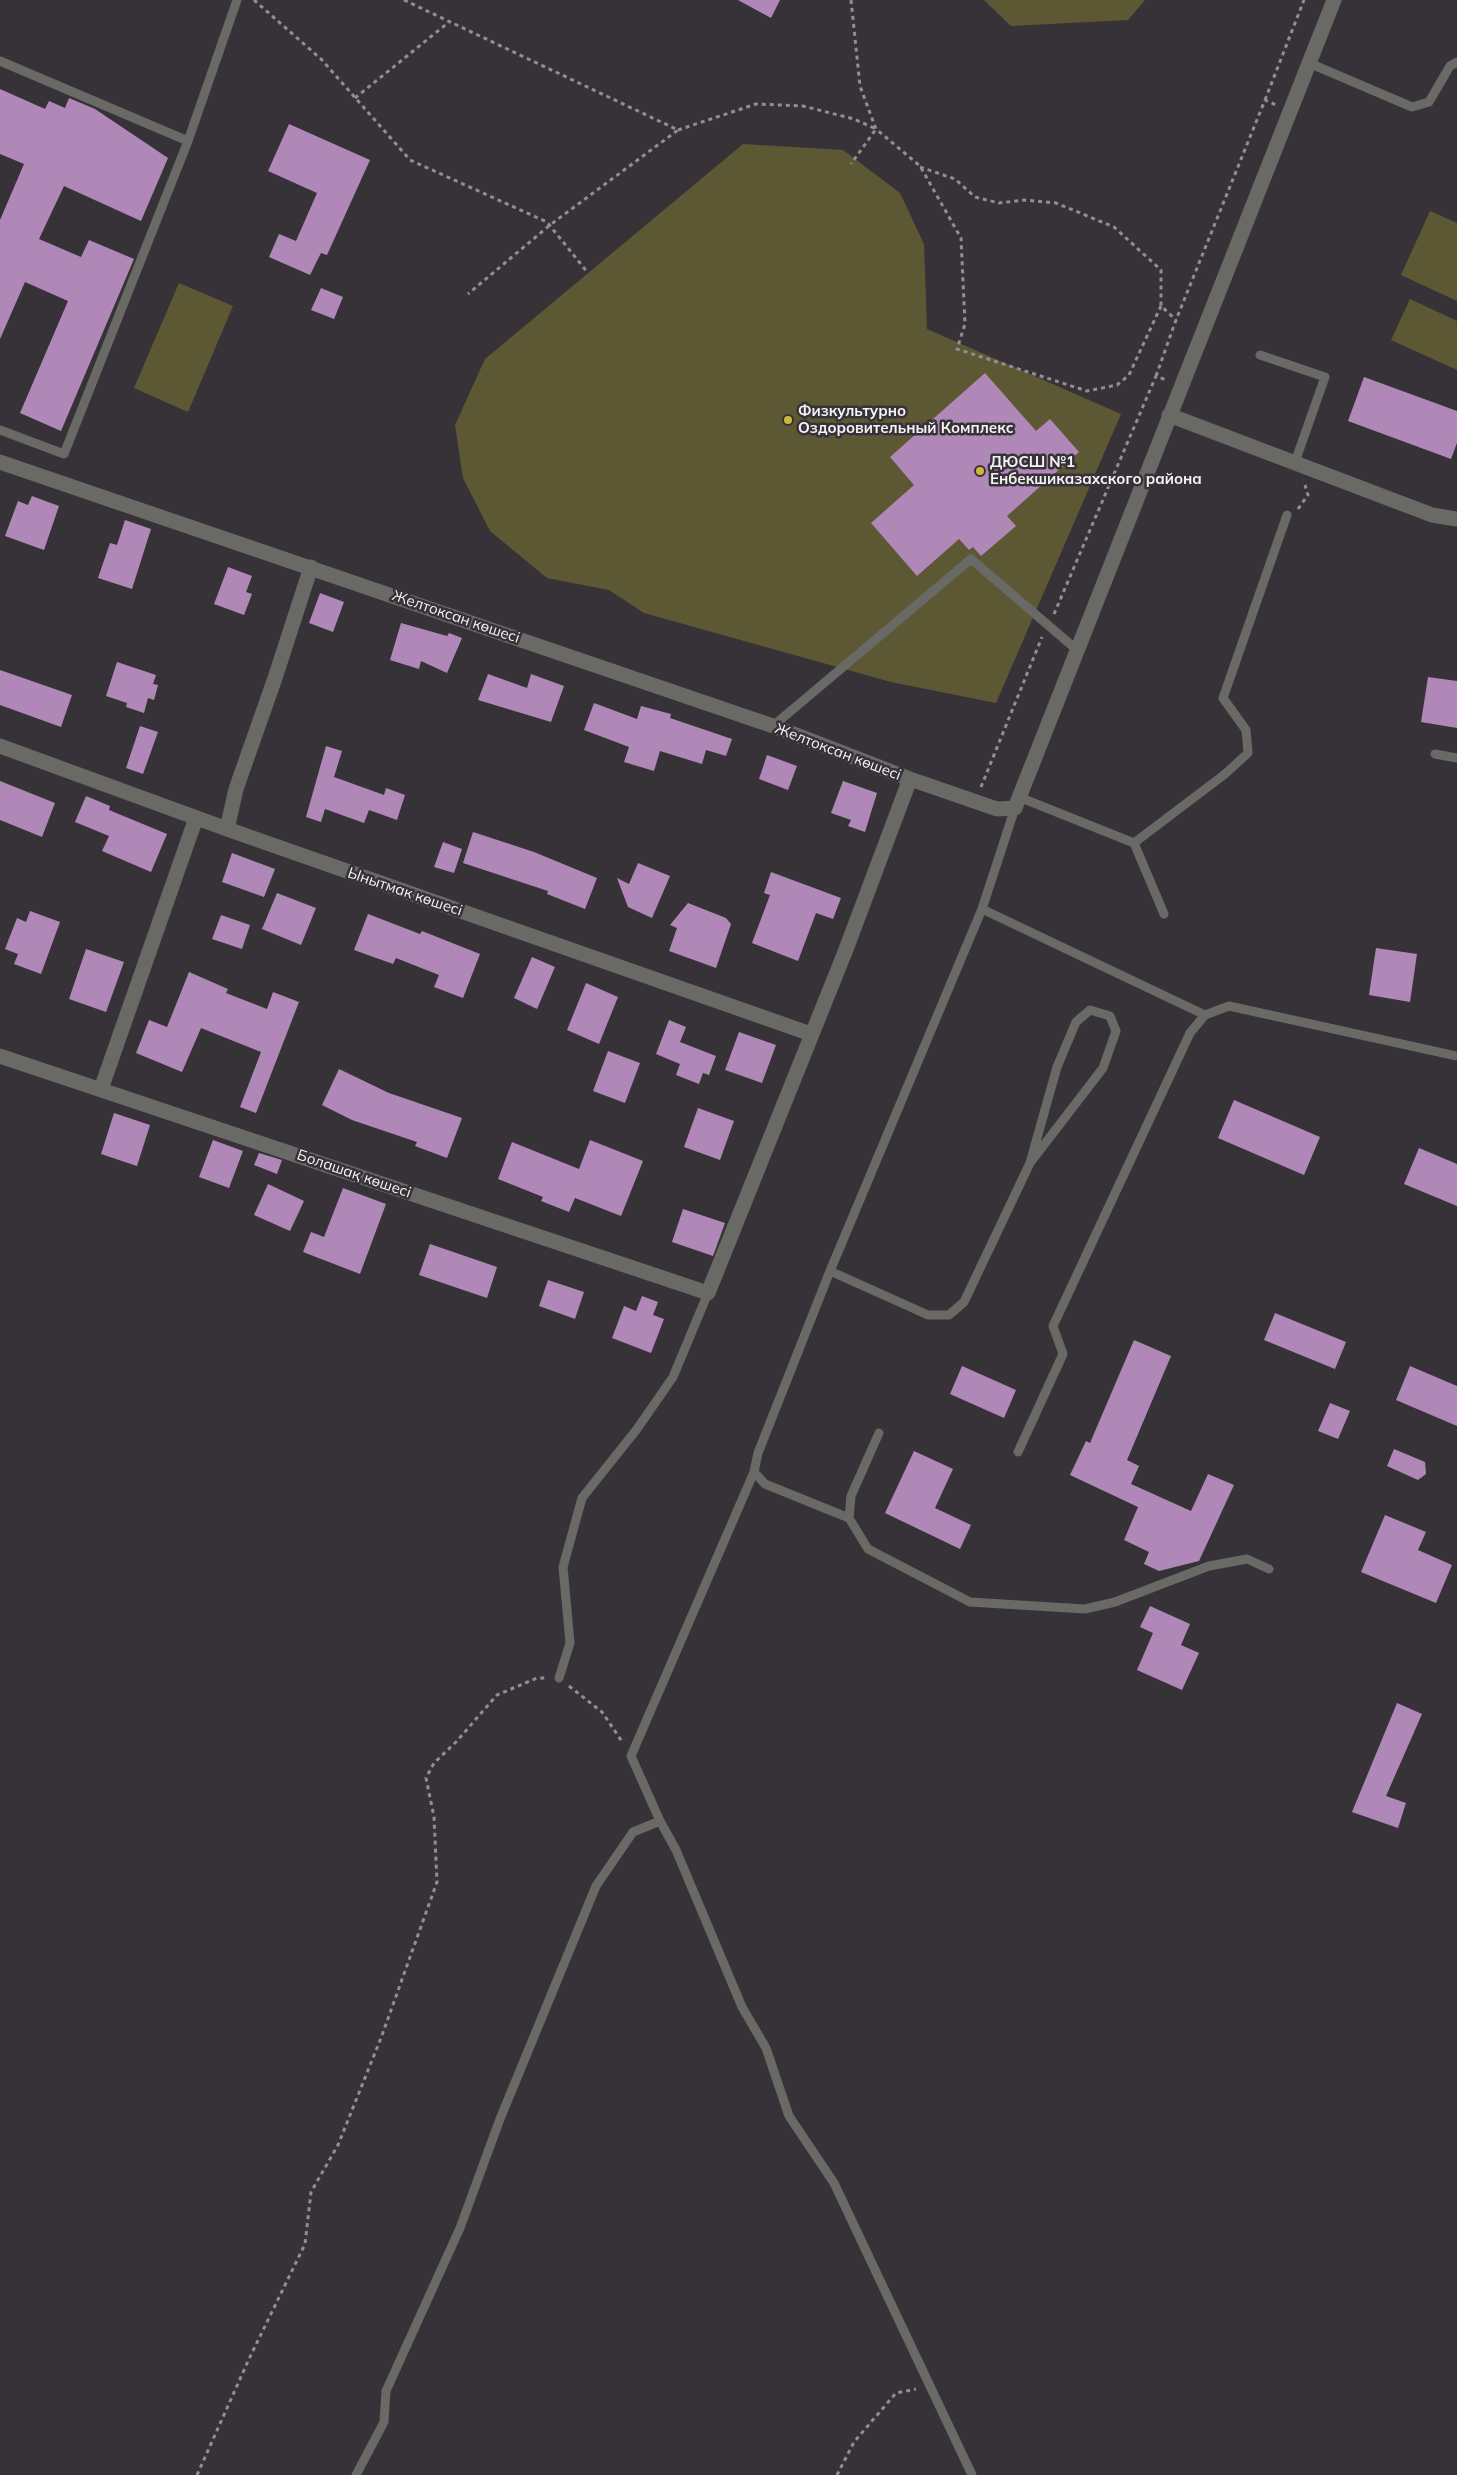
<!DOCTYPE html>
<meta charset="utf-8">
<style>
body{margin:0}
canvas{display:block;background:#373238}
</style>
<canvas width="1457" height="2475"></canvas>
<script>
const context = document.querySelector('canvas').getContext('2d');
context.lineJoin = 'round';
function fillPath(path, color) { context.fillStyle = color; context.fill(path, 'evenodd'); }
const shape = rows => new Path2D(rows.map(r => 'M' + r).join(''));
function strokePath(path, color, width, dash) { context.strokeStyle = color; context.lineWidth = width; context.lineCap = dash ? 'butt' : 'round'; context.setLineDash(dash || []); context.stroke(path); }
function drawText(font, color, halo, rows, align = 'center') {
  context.font = font + ' Mulish,sans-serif'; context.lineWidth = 5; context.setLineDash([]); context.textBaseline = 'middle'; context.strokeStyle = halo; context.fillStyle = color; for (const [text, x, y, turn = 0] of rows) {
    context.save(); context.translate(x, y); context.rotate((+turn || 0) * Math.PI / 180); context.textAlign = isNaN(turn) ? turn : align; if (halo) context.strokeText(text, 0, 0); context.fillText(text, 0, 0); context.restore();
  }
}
const green = shape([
 [984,0,1145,0,1128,20,1011,26],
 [743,144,843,150,900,193,924,244,927,329,1121,414,996,703,891,682,644,613,609,590,547,578,490,531,463,478,455,425,485,359],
 [1430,211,1457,223,1457,301,1401,275],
 [179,283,233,306,188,412,134,388],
 [1410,299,1457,321,1457,370,1391,340]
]);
const building = shape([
 [738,0,780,0,771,18],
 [0,89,45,109,49,101,65,108,69,98,95,109,168,158,141,221,64,186,39,239,81,257,89,240,134,259,61,431,20,413,68,301,25,282,0,339,0,220,24,164,0,154],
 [289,124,370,160,327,255,321,253,310,275,269,257,279,234,296,241,317,193,268,171],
 [321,288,343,297,334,319,311,310],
 [985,373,1036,431,1050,419,1079,452,1007,516,1016,526,981,556,973,547,969,550,959,539,917,576,871,523,914,485,890,457],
 [1364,377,1457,411,1457,443,1451,459,1348,421],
 [32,496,59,506,44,550,5,536,18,501,28,505],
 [125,520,151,529,132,589,98,578,110,543,117,545],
 [228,567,252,576,246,592,252,594,244,615,214,604],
 [320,593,344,602,333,632,309,623],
 [401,623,447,636,449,633,462,638,447,673,421,661,419,669,390,660],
 [117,662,156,675,153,684,158,685,154,700,148,698,144,713,126,707,127,703,106,696],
 [0,670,72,695,61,727,0,705],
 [488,674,527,688,531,674,564,686,551,722,478,700],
 [1428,677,1457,681,1457,728,1421,722],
 [594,703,637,719,641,706,671,714,670,718,732,739,726,756,706,750,702,764,660,751,654,771,624,762,629,747,584,730],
 [140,726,158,732,143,774,126,768],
 [326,746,342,751,334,777,384,795,386,788,405,795,397,820,369,810,364,823,325,809,321,822,306,817],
 [767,755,797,766,788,790,759,779],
 [0,781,55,803,42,837,0,820],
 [843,781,877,793,865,832,848,826,851,820,831,813],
 [86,796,110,806,109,810,167,834,151,872,102,851,109,836,75,822],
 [473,832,534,852,597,878,585,909,547,894,548,891,463,863],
 [443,842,462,849,454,873,434,867],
 [232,853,275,869,264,897,222,882],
 [638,863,670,876,652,918,628,907,617,878,629,884],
 [771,872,841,898,833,919,816,913,798,961,752,943,770,895,764,893],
 [277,893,316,908,301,945,262,929],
 [688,903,726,918,731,924,716,968,669,951,677,928,670,925],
 [30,911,60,922,41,974,14,964,18,954,5,949,17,918,26,922],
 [368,914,420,934,422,931,480,954,463,998,434,987,439,975,396,958,393,964,354,950],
 [221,915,250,925,242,949,212,939],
 [1376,948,1417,954,1410,1002,1369,995],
 [86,949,124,962,106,1012,69,999],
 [532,957,555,967,537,1009,514,998],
 [189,972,228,989,226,993,267,1009,273,992,299,1002,256,1113,240,1107,261,1052,201,1028,182,1072,136,1053,149,1020,167,1027],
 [586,983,618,997,599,1044,567,1030],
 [669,1020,686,1027,680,1042,716,1056,709,1075,703,1073,699,1084,676,1075,680,1064,656,1054],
 [739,1032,776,1045,762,1083,725,1070],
 [608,1051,640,1063,625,1103,593,1091],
 [339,1069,389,1093,462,1118,447,1158,415,1146,417,1142,352,1120,322,1105],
 [1234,1100,1320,1137,1304,1175,1218,1138],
 [698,1108,734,1121,720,1160,684,1147],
 [114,1113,150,1125,137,1166,101,1154],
 [213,1140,243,1151,229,1188,199,1177],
 [590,1140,643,1161,621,1216,575,1198,569,1212,541,1201,543,1197,498,1179,512,1142,579,1169],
 [1419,1148,1457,1164,1457,1206,1404,1184],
 [259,1153,282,1160,277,1174,254,1165],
 [268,1184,304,1201,290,1231,254,1215],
 [343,1188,386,1204,360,1274,303,1252,311,1232,324,1237],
 [683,1209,725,1223,713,1256,672,1242],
 [430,1244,497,1267,487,1298,419,1275],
 [548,1280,584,1292,575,1319,539,1306],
 [642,1296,658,1302,653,1315,664,1319,651,1353,612,1338,624,1306,636,1311],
 [1275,1313,1346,1342,1335,1369,1264,1340],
 [1134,1340,1171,1356,1127,1460,1139,1466,1131,1484,1191,1511,1208,1474,1234,1485,1199,1561,1159,1571,1144,1564,1149,1552,1124,1540,1138,1507,1070,1475,1086,1441,1090,1443],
 [962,1366,1016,1390,1004,1418,950,1394],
 [1410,1366,1457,1386,1457,1426,1396,1400],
 [1330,1403,1350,1411,1338,1439,1318,1431],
 [1394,1449,1425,1462,1426,1474,1418,1480,1387,1466],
 [914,1451,953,1469,935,1508,971,1525,960,1549,885,1513],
 [1385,1515,1426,1532,1418,1550,1452,1565,1436,1603,1361,1572],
 [1150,1606,1190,1624,1181,1645,1199,1653,1182,1690,1137,1670,1153,1633,1140,1627],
 [1397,1703,1422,1714,1386,1796,1406,1803,1398,1828,1352,1812]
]);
const path = shape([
 [254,0,321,59,410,160,547,222,588,273],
 [404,0,678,130,550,225,468,294],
 [851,0,860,86,876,129,920,166,961,238,965,324,957,349,1087,391,1117,385,1129,375,1161,306],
 [355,98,449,22],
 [1265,100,1304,0],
 [678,130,756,104,803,106,854,119,876,129,851,164],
 [920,167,955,179,975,197,999,203,1024,200,1056,203,1114,227,1161,270,1161,306,1176,320],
 [1156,376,1176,320,1265,100,1276,105],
 [1298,509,1308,495,1305,485],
 [1054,614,1156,376,1168,381],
 [981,787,1042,637],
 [569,1686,602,1712,623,1743],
 [197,2475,249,2359,305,2244,311,2192,338,2145,381,2038,437,1882,434,1817,426,1778,434,1763,456,1742,497,1695,537,1678,546,1678],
 [837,2475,854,2442,896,2393,916,2389]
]);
const lane = shape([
 [0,61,188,141],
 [1309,63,1412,107,1429,102,1450,66,1457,62],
 [1260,355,1325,377,1295,462],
 [0,430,64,454,188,141,237,0],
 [773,726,971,559,1077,650],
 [1435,754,1457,758],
 [1019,797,1134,843,1225,774,1248,753,1246,730,1223,698,1287,515],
 [1134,843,1164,914],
 [982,909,1205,1015],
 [830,1271,928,1315,949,1315,964,1302,1030,1163,1057,1067,1076,1022,1090,1010,1110,1016,1116,1031,1103,1068,1030,1163],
 [879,1433,851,1496,849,1518,868,1549,970,1602,1085,1609,1115,1602,1209,1566,1247,1559,1269,1569],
 [1018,1452,1063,1354,1053,1326,1190,1033,1205,1015,1229,1006,1457,1056],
 [754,1472,631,1756,660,1821,676,1850,742,2007,766,2048,789,2116,834,2183,972,2475],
 [849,1518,765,1484,754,1472,758,1453,830,1271,982,909,1015,808],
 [559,1678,570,1643,563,1567,582,1498,637,1429,673,1377,708,1293],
 [356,2475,384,2422,386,2391,460,2228,500,2119,596,1886,633,1832,660,1821]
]);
const street = shape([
 [1169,415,1432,515,1457,519],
 [0,462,773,726,910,779,997,809,1015,808,1334,0],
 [0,746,227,829,811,1034],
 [227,829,236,789,275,678,311,567],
 [0,1056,708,1293,845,952,910,779],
 [101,1089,196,818]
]);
const markers = [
 [788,420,5,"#ccb938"],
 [980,471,5,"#ccb938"]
];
const poiNames = [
 ["Физкультурно",798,411],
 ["Оздоровительный Комплекс",798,428],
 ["ДЮСШ №1",990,462],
 ["Енбекшиказахского района",990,479]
];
const streetNames = [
 ["Желтоксан көшесі",456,617,19],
 ["Желтоксан көшесі",838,752,21],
 ["Ынытмак көшесі",405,892,19],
 ["Болашақ көшесі",354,1174,19]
];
fillPath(green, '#5d5834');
fillPath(building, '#b088b8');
strokePath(path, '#928e93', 3, [4, 4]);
strokePath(lane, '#696965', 9);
strokePath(street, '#696965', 15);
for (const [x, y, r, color] of markers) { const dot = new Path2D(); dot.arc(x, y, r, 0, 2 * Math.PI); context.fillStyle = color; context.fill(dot); strokePath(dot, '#373238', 2); }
drawText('bold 15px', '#f6f3f7', '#373238', poiNames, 'left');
drawText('15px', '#f6f3f7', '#373238', streetNames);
</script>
